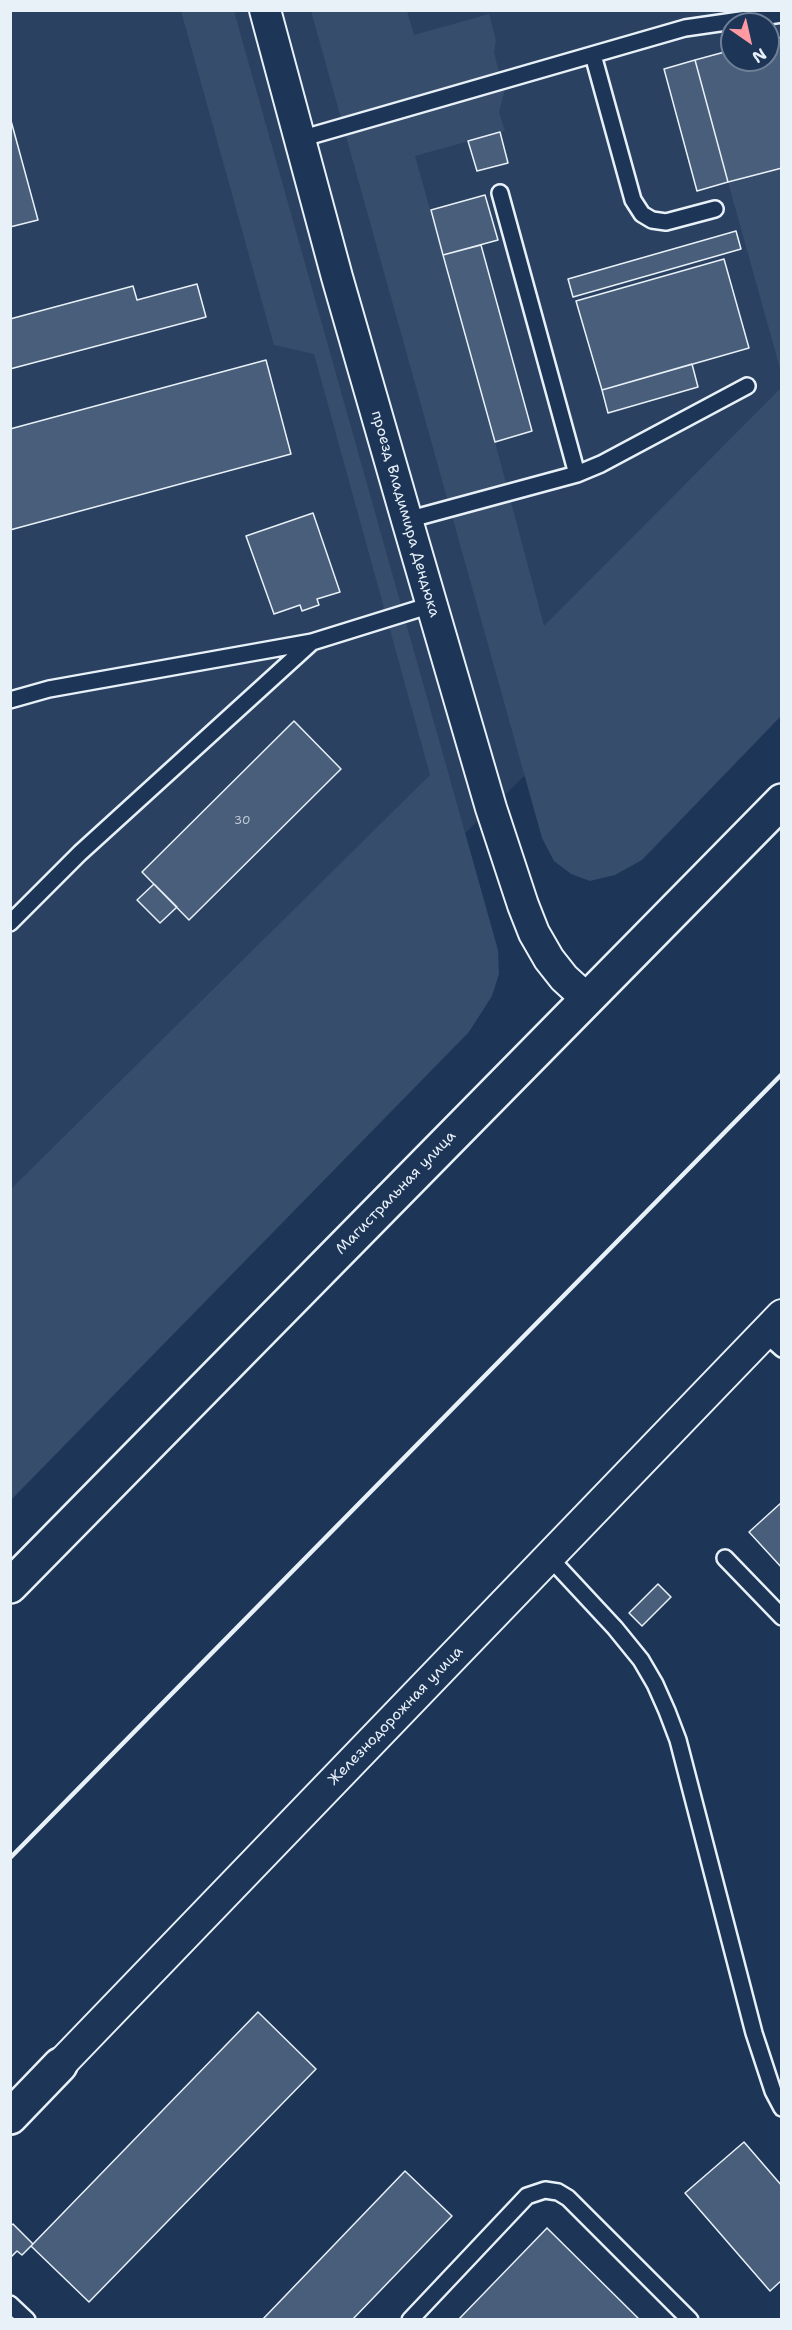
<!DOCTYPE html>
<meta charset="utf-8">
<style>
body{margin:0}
#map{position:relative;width:792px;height:2330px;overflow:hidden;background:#1d3557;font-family:"Shantell Sans",sans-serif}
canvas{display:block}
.frame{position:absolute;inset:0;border:12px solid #e8f1f8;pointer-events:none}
.north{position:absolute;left:720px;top:12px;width:60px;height:60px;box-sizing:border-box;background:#1d3557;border:2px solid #6e8097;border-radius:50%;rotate:146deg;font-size:16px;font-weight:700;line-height:24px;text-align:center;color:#e8f1f8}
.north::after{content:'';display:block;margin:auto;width:21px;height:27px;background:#ff9aa2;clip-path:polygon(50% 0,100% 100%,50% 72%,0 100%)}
</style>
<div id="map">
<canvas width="792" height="2330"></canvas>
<div class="frame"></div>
<div class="north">N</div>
</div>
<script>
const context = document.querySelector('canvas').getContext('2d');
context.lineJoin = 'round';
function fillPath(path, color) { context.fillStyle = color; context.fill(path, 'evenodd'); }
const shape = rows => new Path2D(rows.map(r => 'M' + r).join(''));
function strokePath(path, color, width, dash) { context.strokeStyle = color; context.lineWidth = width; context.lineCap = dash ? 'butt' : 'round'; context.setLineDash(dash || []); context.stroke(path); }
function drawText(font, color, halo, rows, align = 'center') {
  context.font = font + ' "Shantell Sans",sans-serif'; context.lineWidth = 6; context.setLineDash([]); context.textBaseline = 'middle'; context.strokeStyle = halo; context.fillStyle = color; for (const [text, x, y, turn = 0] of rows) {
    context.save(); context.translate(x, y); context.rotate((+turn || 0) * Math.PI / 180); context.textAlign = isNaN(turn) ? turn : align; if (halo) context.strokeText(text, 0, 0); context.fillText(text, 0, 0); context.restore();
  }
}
const built = shape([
 [11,11,781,11,781,527,11,1274],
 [732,24,768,24,768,60,732,60]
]);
const green = shape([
 [181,11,234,11,498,950,499,974,492,996,469,1032,11,1500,11,1189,430,775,314,354,274,345],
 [311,11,407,11,414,35,489,14,496,40,494,52,504,93,499,112,505,131,415,156,495,442,544,626,781,388,781,716,642,860,615,875,590,881,571,874,554,861,542,838],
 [781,168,781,372,728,182]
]);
const building = shape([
 [782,37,782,168,728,182,695,60,732,50,732,60,768,60,768,40,782,37],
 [695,60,728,182,697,191,664,69,695,60],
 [10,117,38,220,10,227,10,117],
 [500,132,508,163,477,171,468,141,500,132],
 [485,195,498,240,443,255,431,210,485,195],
 [736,231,741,249,573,297,568,279,736,231],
 [481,245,532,431,495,442,443,255,481,245],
 [724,259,749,348,602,390,576,301,724,259],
 [197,284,206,317,10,369,10,319,133,286,137,300,197,284],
 [266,360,291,454,10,530,10,429,266,360],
 [692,364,698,387,608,413,602,390,692,364],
 [313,513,340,592,317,599,319,605,302,611,300,605,274,614,246,536,313,513],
 [294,721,341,769,189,920,142,872,294,721],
 [154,884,177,907,160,923,137,900,154,884],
 [782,1502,782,1568,749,1532,782,1502],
 [658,1584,671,1597,642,1626,629,1613,658,1584],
 [258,2012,316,2069,89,2302,31,2246,258,2012],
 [744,2142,782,2186,782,2280,770,2291,685,2193,744,2142],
 [405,2171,452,2216,352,2320,262,2320,405,2171],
 [13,2224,33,2244,22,2255,17,2251,10,2258,10,2226,13,2224],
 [547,2228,640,2320,458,2320,547,2228]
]);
const service = shape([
 [593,55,633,200,642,214,652,220,666,222,715,209],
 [300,139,685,28,782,14],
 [500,193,577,474],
 [407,520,577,474,601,464,747,386],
 [10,700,49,689,312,642],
 [10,923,80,853,312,642,431,605],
 [764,1333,782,1349],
 [549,1557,615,1628,641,1660,655,1684,667,1711,678,1740,754,2033,773,2091,782,2108],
 [725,1558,782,1617],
 [10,2304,27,2320],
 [410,2320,527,2196,545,2190,558,2192,568,2198,690,2320]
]);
const minor = shape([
 [265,10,337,277,407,520,491,808,523,905,534,933,549,959,564,978,587,999],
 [60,2065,782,1315]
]);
const tertiary = shape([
 [10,2117,60,2065]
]);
const secondary = shape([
 [10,1586,782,801]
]);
const rail = shape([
 [10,1858,782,1074]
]);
const numberNames = [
 ["30",242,821]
];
const streetNames = [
 ["проезд Владимира Дендюка",405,514,74],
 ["Магистральная улица",396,1193,-46],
 ["Железнодорожная улица",396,1716,-46]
];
fillPath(built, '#2a4162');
fillPath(green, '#374d6c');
fillPath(building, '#495e7a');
strokePath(building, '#e8f1f8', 1.5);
strokePath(service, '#e8f1f8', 20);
strokePath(minor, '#e8f1f8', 34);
strokePath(tertiary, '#e8f1f8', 38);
strokePath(secondary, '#e8f1f8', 38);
strokePath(service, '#1d3557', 15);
strokePath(minor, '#1d3557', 30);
strokePath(tertiary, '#1d3557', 33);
strokePath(secondary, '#1d3557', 33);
strokePath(rail, '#e8f1f8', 4.5);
drawText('12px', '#c0ccd8', null, numberNames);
drawText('15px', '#e8f1f8', '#1d3557', streetNames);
</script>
